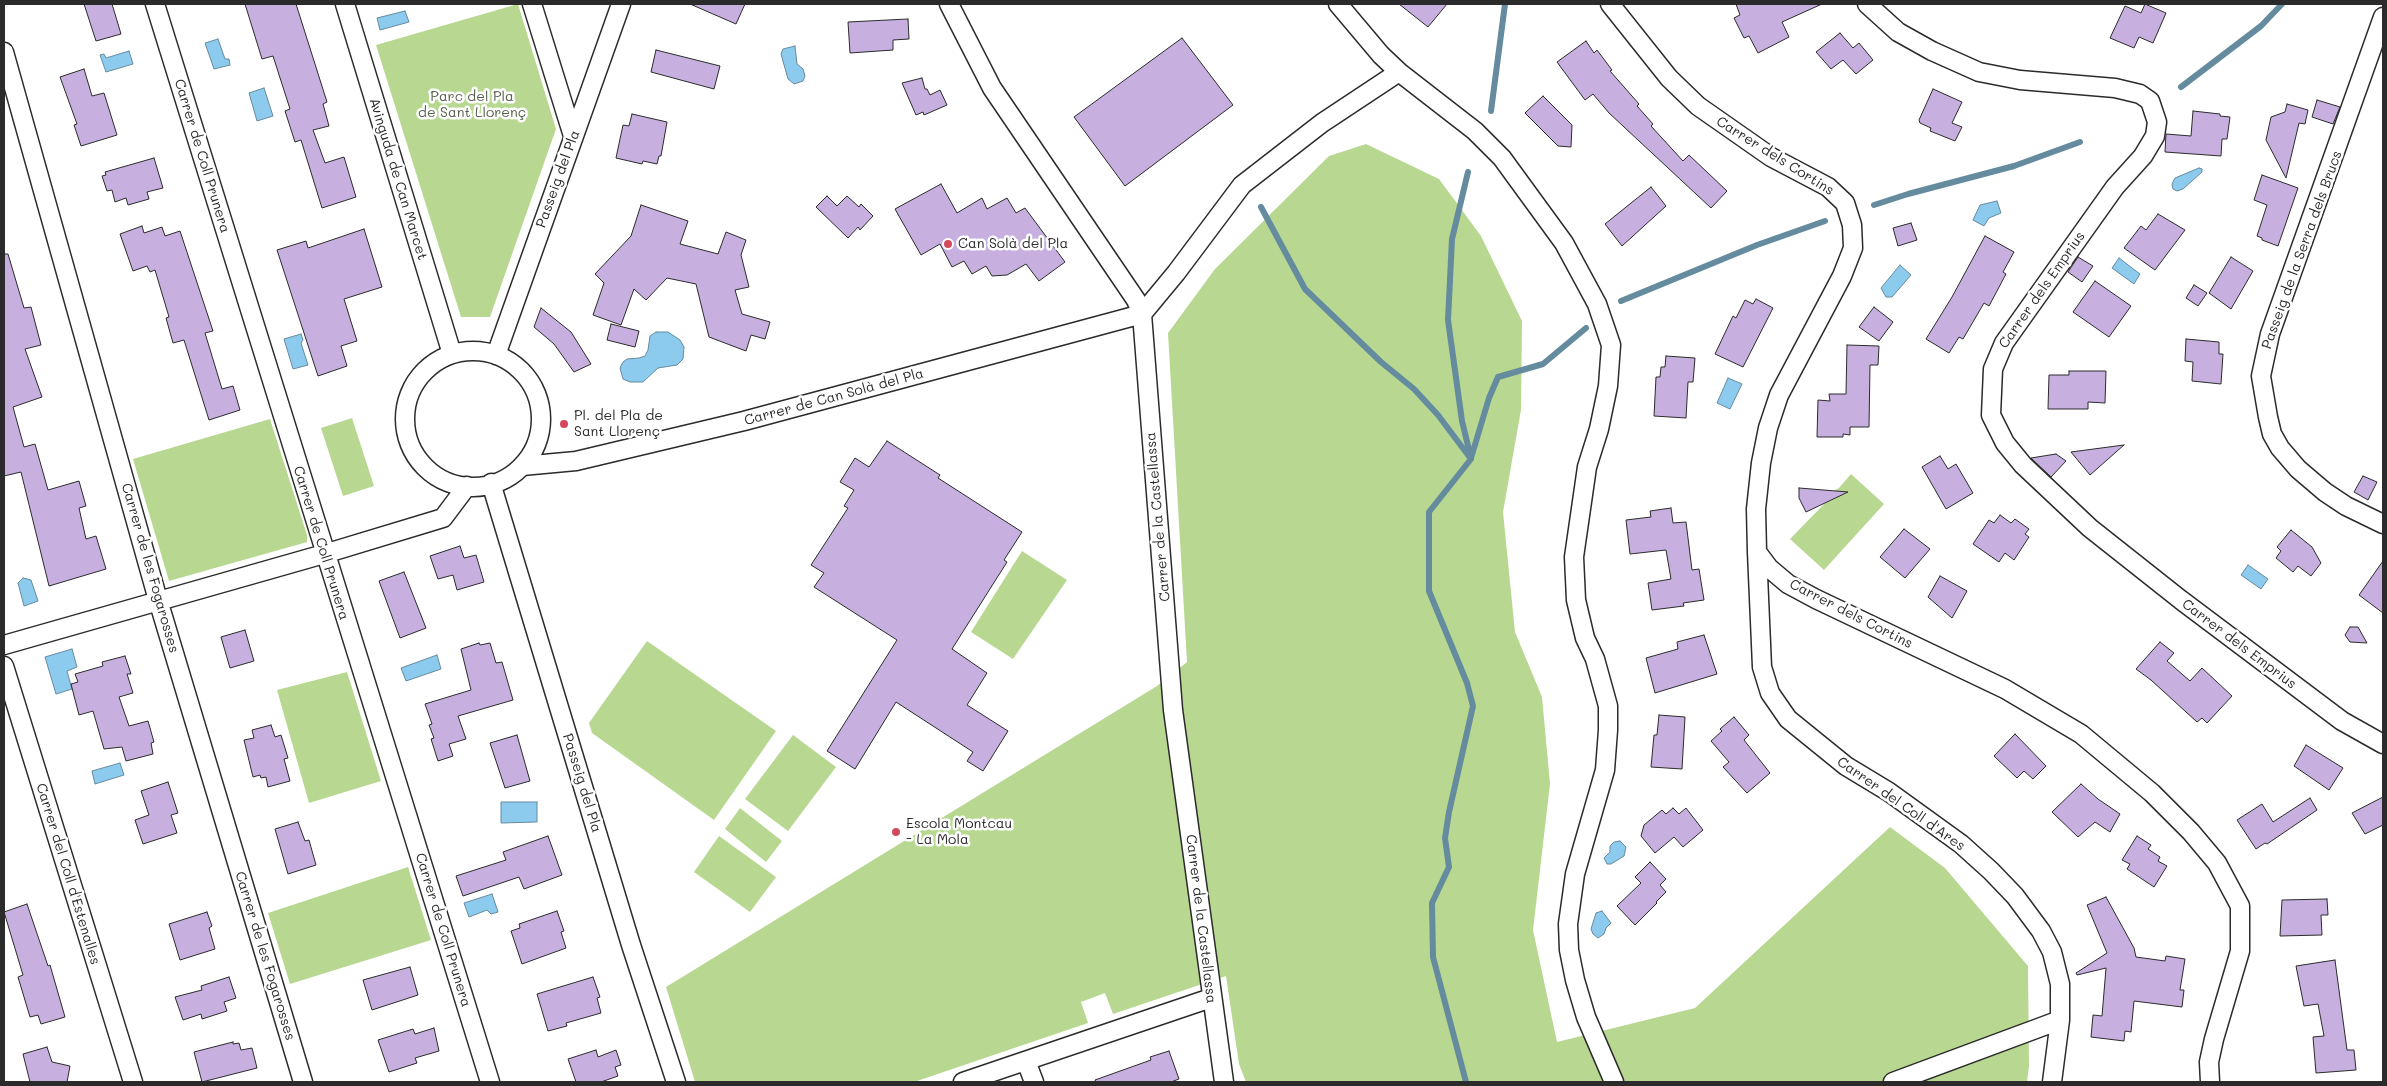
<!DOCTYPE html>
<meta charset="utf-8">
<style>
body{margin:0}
#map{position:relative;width:2387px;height:1086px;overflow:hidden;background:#fff;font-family:Mali,sans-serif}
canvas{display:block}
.frame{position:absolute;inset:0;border:5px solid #2b2b2b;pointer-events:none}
</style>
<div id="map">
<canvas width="2387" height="1086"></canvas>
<div class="frame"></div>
</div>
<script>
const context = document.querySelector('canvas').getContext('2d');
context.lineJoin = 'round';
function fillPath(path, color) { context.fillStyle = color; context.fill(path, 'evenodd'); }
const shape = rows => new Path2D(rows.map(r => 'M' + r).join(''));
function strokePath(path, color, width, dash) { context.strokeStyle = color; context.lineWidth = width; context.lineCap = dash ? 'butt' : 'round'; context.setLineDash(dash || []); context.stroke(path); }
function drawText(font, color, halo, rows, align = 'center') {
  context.font = font + ' Mali,sans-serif'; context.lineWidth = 5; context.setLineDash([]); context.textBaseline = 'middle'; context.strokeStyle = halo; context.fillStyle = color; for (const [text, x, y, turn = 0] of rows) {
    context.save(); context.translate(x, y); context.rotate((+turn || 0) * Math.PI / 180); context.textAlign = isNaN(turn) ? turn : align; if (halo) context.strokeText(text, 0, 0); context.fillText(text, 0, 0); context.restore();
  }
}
const green = shape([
 [518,4,556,129,490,317,461,317,376,45],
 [1366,144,1439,179,1481,236,1522,321,1521,410,1503,512,1515,632,1542,697,1550,784,1533,930,1557,1042,1695,1008,1890,827,1945,868,2028,966,2029,1066,2027,1082,1246,1082,1239,1064,1226,976,1113,1014,1105,993,1081,1002,1088,1023,914,1082,695,1082,666,987,1157,686,1187,662,1168,333,1215,269,1329,156],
 [352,418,374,486,343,496,321,428],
 [270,419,307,535,307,542,169,581,133,459],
 [1851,474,1884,504,1824,570,1790,539,1828,500,1825,496,1839,488],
 [1022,551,1067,580,1013,659,971,632],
 [647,641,776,731,714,820,592,733,589,723],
 [347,672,381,781,309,803,277,690],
 [793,735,836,767,788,831,745,799],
 [740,808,782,841,766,862,725,829],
 [719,836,776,877,750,912,694,872],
 [408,867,431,940,290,984,268,913]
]);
const water = shape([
 [405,11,409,22,380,30,377,18,405,11],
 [218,39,225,59,229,59,230,65,214,69,205,43,218,39],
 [795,46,797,64,803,69,805,76,803,81,794,84,788,79,781,54,783,49,795,46],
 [129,51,133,64,106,72,100,55,104,54,106,58,129,51],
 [264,88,273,116,257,121,249,93,264,88],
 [2199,168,2202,169,2202,172,2183,189,2177,191,2173,189,2172,184,2175,178,2199,168],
 [1997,201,2001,213,1989,218,1984,226,1973,220,1980,205,1997,201],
 [2119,258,2140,274,2134,284,2112,268,2119,258],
 [1900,265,1911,275,1892,297,1886,297,1881,288,1900,265],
 [656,332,668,332,680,340,684,347,683,359,677,365,658,368,643,382,630,382,623,379,620,368,623,362,627,359,639,358,645,356,648,350,650,336,656,332],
 [301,334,303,340,301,343,308,365,293,369,284,339,301,334],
 [1728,378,1742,384,1730,409,1717,403,1728,378],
 [2248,565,2268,579,2261,589,2241,575,2248,565],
 [23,578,31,580,38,601,24,606,18,583,23,578],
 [72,649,77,667,67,671,72,689,56,694,45,657,72,649],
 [437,655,441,669,406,681,401,668,437,655],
 [120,763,124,775,95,784,92,771,120,763],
 [537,802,537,822,501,823,501,802,537,802],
 [1620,841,1626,847,1624,856,1611,864,1607,864,1604,858,1610,852,1610,846,1614,842,1620,841],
 [492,894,498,912,491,914,487,910,469,917,464,903,492,894],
 [1602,911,1611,923,1606,928,1604,934,1598,938,1593,934,1591,929,1596,913,1602,911]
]);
const stream = shape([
 [2181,87,2261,26,2282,4],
 [1491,111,1505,4],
 [1468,172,1452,239,1448,320,1462,421,1470,454],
 [1874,205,1908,194,2014,166,2080,142],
 [1261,207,1305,289,1381,362,1414,389,1438,415,1471,459,1429,512,1429,591,1467,683,1473,706,1449,812,1445,838,1449,867,1432,903,1433,957,1466,1082],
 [1621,301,1757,245,1825,221],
 [1471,458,1489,398,1498,377,1543,364,1586,328]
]);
const building = shape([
 [84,4,112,4,121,34,96,41,84,4],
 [245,4,296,4,327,102,323,104,329,126,313,130,325,163,344,157,356,197,322,208,301,140,295,142,285,111,290,109,273,56,262,59,245,4],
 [690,4,745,4,736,24,690,4],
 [1399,4,1447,4,1428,27,1399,4],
 [1736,4,1822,4,1782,22,1789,37,1758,53,1749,36,1744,38,1734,18,1740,15,1736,4],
 [2145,4,2166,13,2153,43,2139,37,2134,48,2110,38,2125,6,2141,13,2145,4],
 [908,19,909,39,893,40,893,50,850,53,848,22,908,19],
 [1840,33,1853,48,1859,43,1873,60,1856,74,1843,60,1831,69,1816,52,1840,33],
 [1182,38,1233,105,1125,186,1074,117,1182,38],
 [1586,41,1594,53,1597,50,1612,70,1610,71,1639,104,1637,106,1653,124,1651,126,1683,161,1689,155,1727,191,1711,208,1609,113,1593,94,1585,100,1557,62,1586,41],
 [656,50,720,66,714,89,651,72,656,50],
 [84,69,92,96,104,93,117,135,81,146,74,125,77,124,60,77,84,69],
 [922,78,925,89,927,89,930,95,940,90,947,105,924,115,923,112,916,115,902,83,922,78],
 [1933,89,1962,102,1952,123,1962,127,1955,141,1930,131,1931,128,1920,123,1919,120,1933,89],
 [1543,96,1572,125,1571,147,1558,146,1525,113,1543,96],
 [2317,100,2340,107,2333,124,2312,117,2317,100],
 [2287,104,2308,110,2305,124,2299,123,2286,178,2266,140,2271,117,2285,112,2287,104],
 [2193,111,2220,114,2220,116,2230,117,2227,139,2222,139,2221,156,2165,152,2166,134,2191,136,2193,111],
 [632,114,667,122,661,156,659,156,657,164,643,161,642,164,616,158,623,125,629,126,632,114],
 [154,158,163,188,147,192,149,199,128,205,126,198,115,202,112,190,107,191,102,176,106,175,105,172,154,158],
 [2262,175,2298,188,2278,246,2262,240,2262,238,2257,236,2267,205,2254,200,2262,175],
 [941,184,957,213,982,198,987,209,1007,198,1016,213,1025,208,1065,262,1039,281,1026,264,1007,275,992,276,986,266,972,274,964,261,952,267,940,244,921,255,895,209,941,184],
 [1651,187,1666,206,1622,246,1605,224,1651,187],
 [827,196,837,206,847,196,859,207,861,204,873,216,860,230,858,227,848,238,816,207,827,196],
 [641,205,688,221,680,244,718,254,726,232,746,240,741,255,749,287,735,290,742,314,770,322,765,339,751,335,746,351,709,337,696,284,667,278,646,300,634,289,621,325,593,315,604,283,595,274,631,236,641,205],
 [2158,214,2185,230,2155,270,2124,248,2141,226,2146,230,2158,214],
 [1911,223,1917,240,1898,246,1893,228,1911,223],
 [142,226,144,233,162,227,165,236,180,231,213,331,205,333,222,389,233,386,240,410,209,420,184,340,173,343,166,318,169,317,155,270,150,272,147,266,133,271,120,234,142,226],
 [364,229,382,287,344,299,357,341,341,346,347,366,318,376,277,250,306,241,308,248,364,229],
 [1985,236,2014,252,2003,272,2006,274,1989,306,1984,303,1963,339,1959,337,1949,353,1926,339,1952,297,1985,236],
 [4,254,8,254,24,308,31,307,41,345,25,349,42,397,13,407,24,447,35,444,48,490,79,481,86,506,79,508,86,539,96,536,106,569,49,586,21,472,4,476,4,254],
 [2078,257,2093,266,2082,282,2068,272,2078,257],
 [2231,257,2253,271,2231,309,2209,293,2231,257],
 [2095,281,2131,306,2109,337,2073,312,2095,281],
 [2194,285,2207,293,2198,306,2186,298,2194,285],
 [1756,299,1773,308,1743,367,1715,354,1733,316,1736,318,1745,300,1753,304,1756,299],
 [1874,307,1893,322,1879,341,1859,327,1874,307],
 [541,308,571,332,591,364,574,372,554,344,534,327,541,308],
 [611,324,639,331,635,347,607,340,611,324],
 [2186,339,2219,342,2219,354,2223,354,2221,384,2192,381,2193,362,2185,361,2186,339],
 [1847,345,1879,346,1878,365,1870,365,1869,427,1850,427,1850,435,1843,434,1843,437,1817,437,1818,400,1830,401,1829,394,1846,394,1847,345],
 [1666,356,1695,358,1693,382,1688,382,1686,418,1654,416,1656,377,1660,377,1661,367,1665,367,1666,356],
 [2069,371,2106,371,2105,403,2088,402,2088,409,2048,409,2049,375,2069,375,2069,371],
 [887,441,940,475,938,478,1022,532,1004,560,1007,562,952,649,987,673,967,705,1008,731,983,771,967,761,973,752,896,702,855,769,827,751,897,640,814,587,824,573,811,565,848,508,844,506,854,490,840,482,855,458,869,467,887,441],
 [2124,445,2090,475,2071,452,2124,445],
 [2056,454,2066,461,2051,477,2031,458,2056,454],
 [1940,456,1948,469,1956,464,1973,493,1946,509,1922,467,1940,456],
 [2363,476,2377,482,2368,500,2354,492,2363,476],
 [1799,488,1848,492,1806,512,1799,498,1799,488],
 [1671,508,1673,523,1686,522,1692,570,1699,569,1704,600,1683,603,1684,606,1652,610,1648,583,1671,579,1666,550,1630,554,1626,520,1651,517,1650,511,1671,508],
 [2000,515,2011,523,2015,519,2029,529,2025,534,2029,537,2014,560,2005,553,1999,562,1973,544,1989,520,1994,523,2000,515],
 [1904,529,1930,549,1905,578,1880,557,1904,529],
 [2291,530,2312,547,2321,563,2311,576,2298,566,2293,572,2276,558,2281,551,2277,547,2291,530],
 [460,546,464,558,476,555,484,582,457,590,453,575,438,579,430,556,460,546],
 [2383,561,2383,613,2359,595,2383,561],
 [404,572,426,628,400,638,379,581,404,572],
 [1940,576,1967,591,1952,618,1928,597,1940,576],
 [2350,627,2358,627,2367,643,2350,642,2345,635,2350,627],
 [245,630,254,661,230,668,221,637,245,630],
 [1704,635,1717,674,1655,693,1646,658,1678,649,1677,642,1704,635],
 [2160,642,2174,653,2167,661,2190,681,2202,668,2232,696,2207,723,2202,718,2197,722,2151,680,2136,669,2160,642],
 [479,643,480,645,490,643,496,663,502,662,513,700,458,716,466,739,449,744,453,756,438,761,431,739,434,738,429,725,432,724,425,704,471,690,461,649,479,643],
 [125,656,131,674,127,674,133,693,119,697,129,726,148,721,154,742,151,743,153,754,126,761,122,747,104,749,93,711,79,715,71,684,78,682,75,674,103,666,102,662,125,656],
 [1659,715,1685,717,1682,769,1651,767,1654,735,1657,735,1659,715],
 [1734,717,1749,735,1744,740,1770,773,1747,793,1723,767,1729,762,1711,741,1722,731,1720,729,1734,717],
 [271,725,275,737,281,735,288,758,284,759,290,781,268,787,266,777,261,778,260,775,253,777,244,740,254,738,252,730,271,725],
 [2015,734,2046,766,2033,779,2024,771,2017,778,1994,756,2015,734],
 [517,735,530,781,505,788,490,743,517,735],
 [2306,745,2343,768,2329,790,2294,766,2306,745],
 [168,782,178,813,171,815,177,833,143,844,135,820,149,815,141,791,168,782],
 [2081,784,2098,799,2120,814,2110,832,2095,822,2078,837,2052,812,2081,784],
 [2383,797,2383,825,2365,834,2352,813,2383,797],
 [2310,798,2317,810,2267,844,2265,843,2256,849,2237,820,2262,804,2273,822,2310,798],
 [1673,808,1679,814,1686,808,1703,830,1683,847,1674,837,1655,853,1641,836,1644,825,1662,810,1666,814,1673,808],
 [298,822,305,841,309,840,316,865,288,874,275,829,298,822],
 [548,836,562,875,524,889,519,877,463,896,456,876,506,860,503,852,548,836],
 [2137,836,2151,845,2148,849,2160,857,2158,861,2167,866,2154,887,2127,869,2130,864,2122,860,2137,836],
 [1650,862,1666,879,1660,885,1666,892,1656,902,1657,903,1635,925,1617,906,1641,883,1635,877,1650,862],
 [2106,897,2134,948,2136,957,2165,961,2166,956,2185,959,2180,990,2184,990,2182,1007,2134,1001,2131,1032,2125,1031,2124,1041,2091,1037,2093,1015,2102,1016,2106,968,2077,975,2076,973,2107,953,2087,905,2106,897],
 [2327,899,2328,915,2321,915,2322,935,2280,936,2282,900,2327,899],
 [27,904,48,966,50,965,65,1017,41,1024,38,1015,30,1017,18,977,23,975,4,912,27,904],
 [557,911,564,931,561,932,566,948,522,964,511,931,520,928,519,924,557,911],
 [207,912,212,926,209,928,215,949,180,960,169,924,207,912],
 [2335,960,2347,1050,2354,1050,2356,1070,2316,1073,2313,1037,2324,1036,2318,1004,2304,1006,2296,966,2335,960],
 [410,967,418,995,372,1010,363,980,410,967],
 [229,977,236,998,224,1002,227,1011,202,1019,201,1014,183,1020,175,997,202,990,201,986,229,977],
 [593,977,600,997,597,998,601,1013,566,1023,567,1026,548,1031,537,994,593,977],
 [434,1028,439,1051,415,1058,417,1063,389,1072,378,1040,413,1029,415,1034,434,1028],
 [233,1042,233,1044,239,1043,241,1050,252,1048,257,1068,202,1082,194,1052,233,1042],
 [47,1047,52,1062,70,1066,67,1082,30,1082,23,1054,47,1047],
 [596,1050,598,1057,616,1050,621,1065,615,1067,618,1076,601,1082,576,1082,568,1059,596,1050],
 [1169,1051,1179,1079,1171,1082,1096,1082,1095,1080,1151,1060,1150,1057,1169,1051]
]);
const street = shape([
 [155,4,490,1082],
 [345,4,452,354],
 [532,4,573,136],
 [949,4,992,88,1136,300,1142,314,1173,710,1224,1082],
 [1338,4,1381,55,1399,72,1475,131,1502,158,1564,243,1597,304,1611,345,1608,386,1599,429,1587,467,1574,557,1576,600,1585,638,1595,659,1608,706,1608,730,1605,770,1575,874,1568,924,1569,950,1575,980,1586,1017,1614,1082],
 [1610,4,1669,78,1698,106,1771,157,1828,187,1845,203,1852,225,1853,248,1842,276,1779,395,1768,428,1761,463,1756,509,1757,552,1769,568,1788,584,1816,599,2005,689,2081,734,2152,793,2191,832,2217,863,2240,906,2240,951,2214,1039,2209,1062,2210,1082],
 [1867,4,1898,32,1932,51,1979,72,2020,80,2115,88,2140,94,2150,101,2157,122,2155,136,2143,156,2115,187,2004,343,1993,369,1991,415,2005,443,2023,465,2090,528,2181,600,2342,721,2383,744],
 [2383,17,2270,334,2261,376,2268,417,2272,434,2280,448,2298,469,2325,492,2346,506,2383,524],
 [4,52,158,600,303,1082],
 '405 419a68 68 0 1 1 136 0a68 68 0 1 1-136 0Z',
 [496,355,621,4],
 [522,466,576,461,744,421,1142,314,1176,273,1242,185,1322,123,1399,72],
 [491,483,631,945,676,1082],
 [1757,552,1762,667,1770,693,1788,719,1846,766,1889,792,1961,844,1991,871,2015,896,2041,931,2052,952,2060,984,2060,1020,2052,1082],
 [4,645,324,554,443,518,467,486],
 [4,666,133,1082],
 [1026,1061,1034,1082],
 [963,1082,1211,998],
 [1893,1082,2060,1020]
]);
const markers = [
 [948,244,5,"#d1495b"],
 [564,424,5,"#d1495b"],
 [896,832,5,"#d1495b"]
];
const parkNames = [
 ["Parc del Pla",472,97],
 ["de Sant Llorenç",472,113]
];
const streetNames = [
 ["Carrer de Coll Prunera",202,156,73],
 ["Carrer dels Cortins",1775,156,32],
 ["Avinguda de Can Marcet",398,179,73],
 ["Passeig del Pla",558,179,-70],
 ["Passeig de la Serra dels Brucs",2302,250,-70],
 ["Carrer dels Emprius",2042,290,-55],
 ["Carrer de Can Solà del Pla",834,397,-15],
 ["Carrer de la Castellassa",1158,517,-95],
 ["Carrer de Coll Prunera",321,543,73],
 ["Carrer de les Fogarosses",150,568,74],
 ["Carrer dels Cortins",1851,614,27],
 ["Carrer dels Emprius",2239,644,37],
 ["Passeig del Pla",582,783,73],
 ["Carrer del Coll d'Ares",1901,804,35],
 ["Carrer del Coll d'Estenalles",68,874,73],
 ["Carrer de la Castellassa",1201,919,83],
 ["Carrer de Coll Prunera",443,930,73],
 ["Carrer de les Fogarosses",265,956,73]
];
const poiNames = [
 ["Can Solà del Pla",958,244],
 ["Pl. del Pla de",574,416],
 ["Sant Llorenç",574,432],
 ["Escola Montcau",906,824],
 ["- La Mola",906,840]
];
fillPath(green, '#b8d891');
fillPath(water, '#8ccbed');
strokePath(water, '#658b9f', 1);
strokePath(stream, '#658b9f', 6);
fillPath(building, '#c7b0df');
strokePath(building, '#2b2b2b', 1);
strokePath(street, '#2b2b2b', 21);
strokePath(street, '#fff', 18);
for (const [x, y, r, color] of markers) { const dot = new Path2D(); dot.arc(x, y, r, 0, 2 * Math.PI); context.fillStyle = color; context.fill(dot); strokePath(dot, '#fff', 2); }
drawText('14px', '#555f4a', '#fff', parkNames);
drawText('14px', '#2b2b2b', '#fff', streetNames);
drawText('14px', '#2b2b2b', '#fff', poiNames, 'left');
</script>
